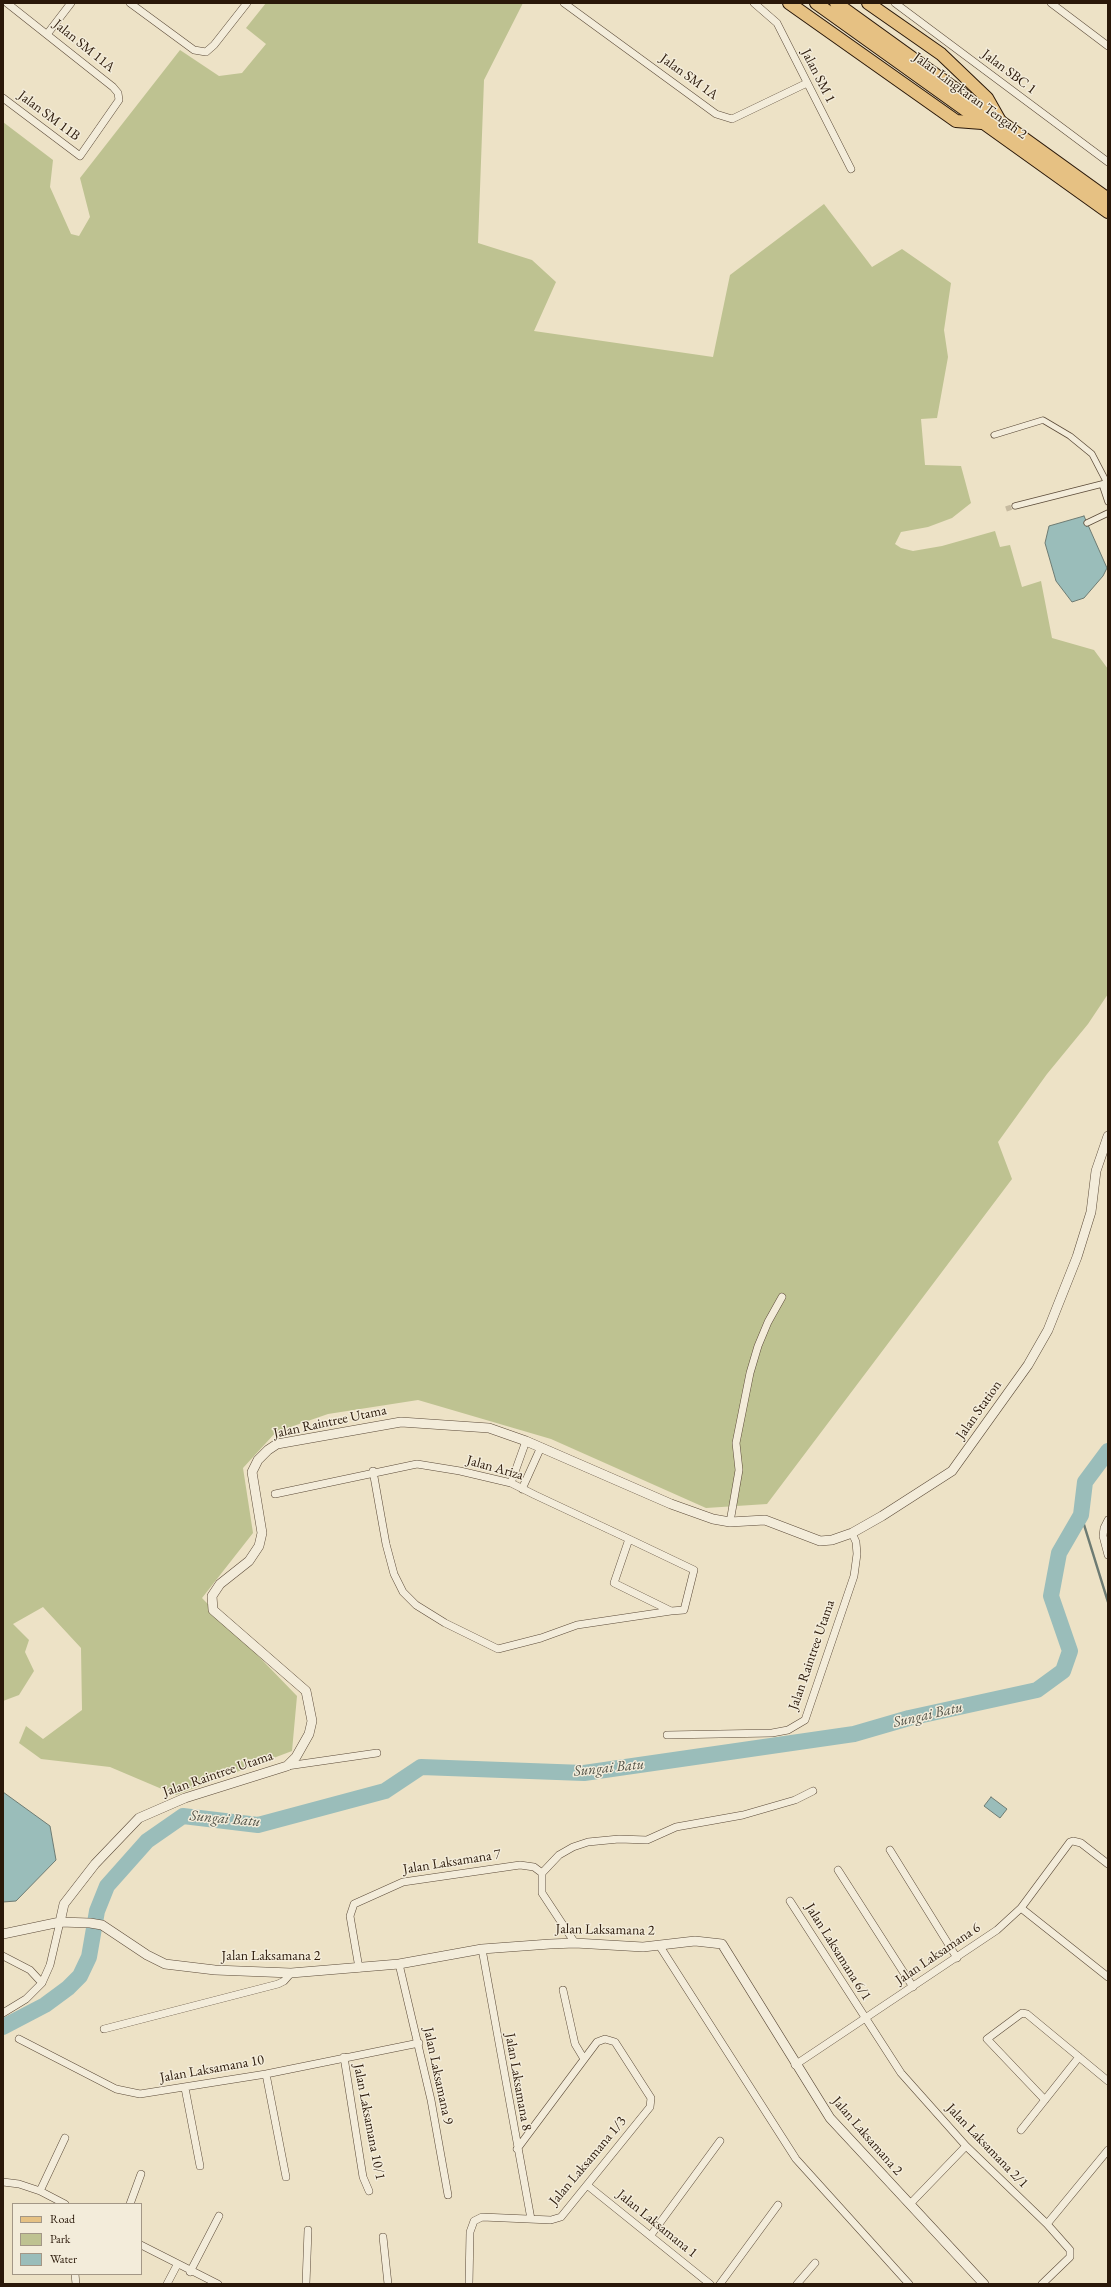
<!DOCTYPE html>
<style>
body{margin:0}
#map{position:relative;width:1111px;height:2287px;overflow:hidden;background:#ede2c6;font-family:"EB Garamond",serif}
canvas{display:block}
.frame{position:absolute;inset:0;border:4px solid #2a1809;pointer-events:none}
.legend{position:absolute;left:12px;top:2203px;width:130px;height:72px;box-sizing:border-box;background:#f3ecda;border:1px solid #a39786;margin:0;padding:5px 7px;list-style:none;font-size:12px;color:#2a1809}
.legend li{display:flex;align-items:center;gap:8px;height:20px}
.legend b{width:20px;border:1px solid #a39786}
</style>
<div id="map">
<canvas width="1111" height="2287"></canvas>
<div class="frame"></div>
<ul class="legend">
<li><b style="height:5px;background:#e6c183"></b>Road</li>
<li><b style="height:11px;background:#bec291"></b>Park</li>
<li><b style="height:11px;background:#9abdba"></b>Water</li>
</ul>
</div>
<script>
const context = document.querySelector('canvas').getContext('2d');
context.lineJoin = 'round';
function fillPath(path, color) { context.fillStyle = color; context.fill(path, 'evenodd'); }
const shape = rows => new Path2D(rows.map(r => 'M' + r).join(''));
function strokePath(path, color, width, dash) { context.strokeStyle = color; context.lineWidth = width; context.lineCap = dash ? 'butt' : 'round'; context.setLineDash(dash || []); context.stroke(path); }
function drawText(font, color, halo, rows, align = 'center') {
  context.font = font + ' "EB Garamond",serif'; context.lineWidth = 3; context.setLineDash([]); context.textBaseline = 'middle'; context.strokeStyle = halo; context.fillStyle = color; for (const [text, x, y, turn = 0] of rows) {
    context.save(); context.translate(x, y); context.rotate((+turn || 0) * Math.PI / 180); context.textAlign = isNaN(turn) ? turn : align; if (halo) context.strokeText(text, 0, 0); context.fillText(text, 0, 0); context.restore();
  }
}
const green = shape([
 [266,3,523,3,484,80,478,243,532,260,556,282,534,331,713,357,730,275,824,204,872,267,902,249,951,283,944,330,948,357,937,418,921,419,925,465,961,466,971,503,952,518,928,527,901,532,895,544,901,548,913,551,942,546,995,531,1000,547,1010,545,1022,587,1041,581,1052,638,1094,650,1108,669,1108,994,1088,1024,1047,1074,998,1142,1012,1179,767,1504,706,1508,551,1439,418,1400,328,1414,276,1432,243,1468,253,1533,202,1598,297,1696,292,1751,176,1795,110,1767,41,1759,19,1743,26,1726,43,1739,82,1710,81,1648,43,1607,13,1624,29,1640,25,1652,34,1671,19,1695,3,1701,3,122,53,160,50,187,71,234,79,236,90,217,80,178,180,50,219,76,242,73,266,44,246,28]
]);
const water = shape([
 [1084,516,1107,568,1103,576,1084,598,1072,602,1056,581,1045,543,1049,526,1084,516],
 [3,1792,50,1826,56,1860,16,1901,3,1902,3,1792],
 [991,1797,1007,1809,1000,1818,984,1806,991,1797]
]);
const stream = shape([
 [1081,1515,1108,1602]
]);
const river = shape([
 [3,2027,45,2005,68,1988,80,1976,89,1957,97,1911,107,1886,147,1841,183,1816,258,1825,385,1791,421,1767,584,1773,854,1734,909,1718,1037,1690,1063,1671,1070,1651,1051,1596,1059,1553,1081,1515,1085,1482,1108,1451]
]);
const pedestrianTunnel = shape([
 [1006,509,1015,506]
]);
const pedestrian = shape([
 [994,435,1043,420,1070,436,1092,454,1105,479,1108,489],
 [1102,484,1108,502],
 [1015,506,1106,483],
 [1087,523,1108,513]
]);
const minor = shape([
 [130,3,194,50,206,52,214,45,247,3],
 [564,3,716,114,732,119,807,83],
 [754,3,777,23,851,169],
 [895,3,1108,162],
 [1051,3,1108,46],
 [48,33,71,3],
 [3,98,80,156,119,100,118,93,113,87,7,3],
 [373,1471,386,1544,394,1574,403,1592,416,1605,445,1623,498,1649,541,1638,577,1625,671,1611],
 [511,1483,526,1441],
 [522,1489,541,1447],
 [275,1494,417,1464,460,1471,511,1483,535,1495,629,1539,694,1570,684,1610,671,1611,614,1583,629,1539],
 [1108,1520,1104,1528,1103,1536,1108,1555],
 [730,1522,739,1470,736,1443,750,1373,758,1346,768,1322,782,1297],
 [667,1735,772,1733,788,1730,805,1720,854,1576,857,1554,856,1542,852,1533],
 [287,1766,377,1753],
 [890,1850,957,1958],
 [838,1870,913,1987],
 [542,1873,559,1855,573,1847,588,1842,619,1839,647,1840,676,1827,743,1815,795,1800,813,1791],
 [790,1901,901,2073,966,2146,1047,2224,1070,2250,1070,2257,1042,2284],
 [1021,1908,1108,1977],
 [659,1945,796,2159,909,2284],
 [482,1949,531,2219],
 [3,1956,30,1970,42,1983],
 [399,1964,431,2100,448,2195],
 [359,1968,350,1916,354,1904,403,1882,520,1865,534,1867,542,1873,542,1893,575,1943],
 [563,1990,575,2044,584,2059],
 [3,2013,26,1999,42,1983,50,1965,60,1922],
 [104,2029,278,1984,284,1981,291,1973],
 [19,2039,116,2089,140,2094,266,2074,419,2043],
 [344,2057,363,2177,369,2191],
 [795,2065,997,1930,1021,1908,1070,1842,1073,1841,1081,1843,1108,1864],
 [266,2074,286,2177],
 [185,2088,200,2166],
 [1045,2100,987,2039,1022,2013,1027,2014,1108,2081],
 [1021,2130,1079,2057],
 [3,2182,19,2184,40,2191,65,2204],
 [587,2185,710,2284],
 [40,2191,65,2138],
 [130,2204,141,2174],
 [910,2204,966,2146],
 [1047,2224,1108,2150],
 [651,2235,720,2141],
 [383,2237,388,2284],
 [141,2245,218,2284],
 [190,2272,219,2216],
 [75,2274,76,2284],
 [167,2284,177,2265],
 [306,2284,308,2230],
 [469,2284,470,2232,474,2221,482,2217,551,2220,561,2217,650,2107,651,2098,615,2042,605,2039,597,2042,517,2149],
 [720,2284,778,2205],
 [797,2284,815,2263]
]);
const tertiary = shape([
 [60,1922,64,1904,95,1864,139,1818,185,1798,287,1766,296,1757,309,1734,312,1721,306,1691,213,1610,212,1596,220,1584,249,1561,259,1546,262,1533,252,1472,258,1460,268,1450,277,1444,401,1422,489,1428,526,1441,671,1504,713,1519,730,1522,765,1520,820,1541,832,1540,852,1533,882,1516,952,1471,1028,1365,1048,1330,1077,1257,1091,1212,1096,1171,1108,1136],
 [3,1934,60,1922,90,1923,102,1925,147,1955,165,1964,215,1970,291,1973,399,1964,482,1949,550,1944,575,1943,643,1947,695,1941,722,1944,830,2118,984,2284]
]);
const primary = shape([
 [789,3,956,121,982,123],
 [868,3,941,54,987,98,1000,121]
]);
const trunk = shape([
 [816,3,1108,212],
 [836,3,1108,199]
]);
const streetNames = [
 ["Jalan SM 11A",84,46,39],
 ["Jalan SBC 1",1009,72,37],
 ["Jalan SM 1",818,76,63],
 ["Jalan SM 1A",689,77,36],
 ["Jalan Lingkaran Tengah 2",970,96,36],
 ["Jalan SM 11B",49,116,37],
 ["Jalan Station",979,1410,-55],
 ["Jalan Raintree Utama",330,1422,-12],
 ["Jalan Ariza",495,1468,16],
 ["Jalan Raintree Utama",812,1655,-71],
 ["Jalan Raintree Utama",218,1774,-19],
 ["Jalan Laksamana 7",452,1862,-9],
 ["Jalan Laksamana 2",605,1930,1],
 ["Jalan Laksamana 6/1",838,1952,58],
 ["Jalan Laksamana 6",938,1954,-34],
 ["Jalan Laksamana 2",271,1956],
 ["Jalan Laksamana 10",212,2069,-10],
 ["Jalan Laksamana 9",438,2076,78],
 ["Jalan Laksamana 8",518,2082,80],
 ["Jalan Laksamana 10/1",369,2122,79],
 ["Jalan Laksamana 2",867,2136,49],
 ["Jalan Laksamana 2/1",987,2146,46],
 ["Jalan Laksamana 1/3",588,2161,-50],
 ["Jalan Laksamana 1",657,2224,39]
];
const waterNames = [
 ["Sungai Batu",928,1715,-13],
 ["Sungai Batu",609,1768,-6],
 ["Sungai Batu",225,1819,5]
];
fillPath(green, '#bec291');
fillPath(water, '#9abdba');
strokePath(water, '#6d7b73', 1);
strokePath(stream, '#6d7b73', 2.5);
strokePath(river, '#9abdba', 16);
strokePath(pedestrianTunnel, '#c6baa0', 5.5, [5.5, 3]);
strokePath(pedestrian, '#5b4a38', 7);
strokePath(minor, '#5b4a38', 8);
strokePath(tertiary, '#5b4a38', 10);
strokePath(primary, '#2a1809', 14);
strokePath(trunk, '#2a1809', 14);
strokePath(pedestrian, '#f3ecda', 5.5);
strokePath(minor, '#f3ecda', 7);
strokePath(tertiary, '#f3ecda', 9);
strokePath(primary, '#e6c183', 12);
strokePath(trunk, '#e6c183', 12);
drawText('14px', '#2a1809', '#f3ecda', streetNames);
drawText('italic 15px', '#515247', '#f3ecda', waterNames);
</script>
